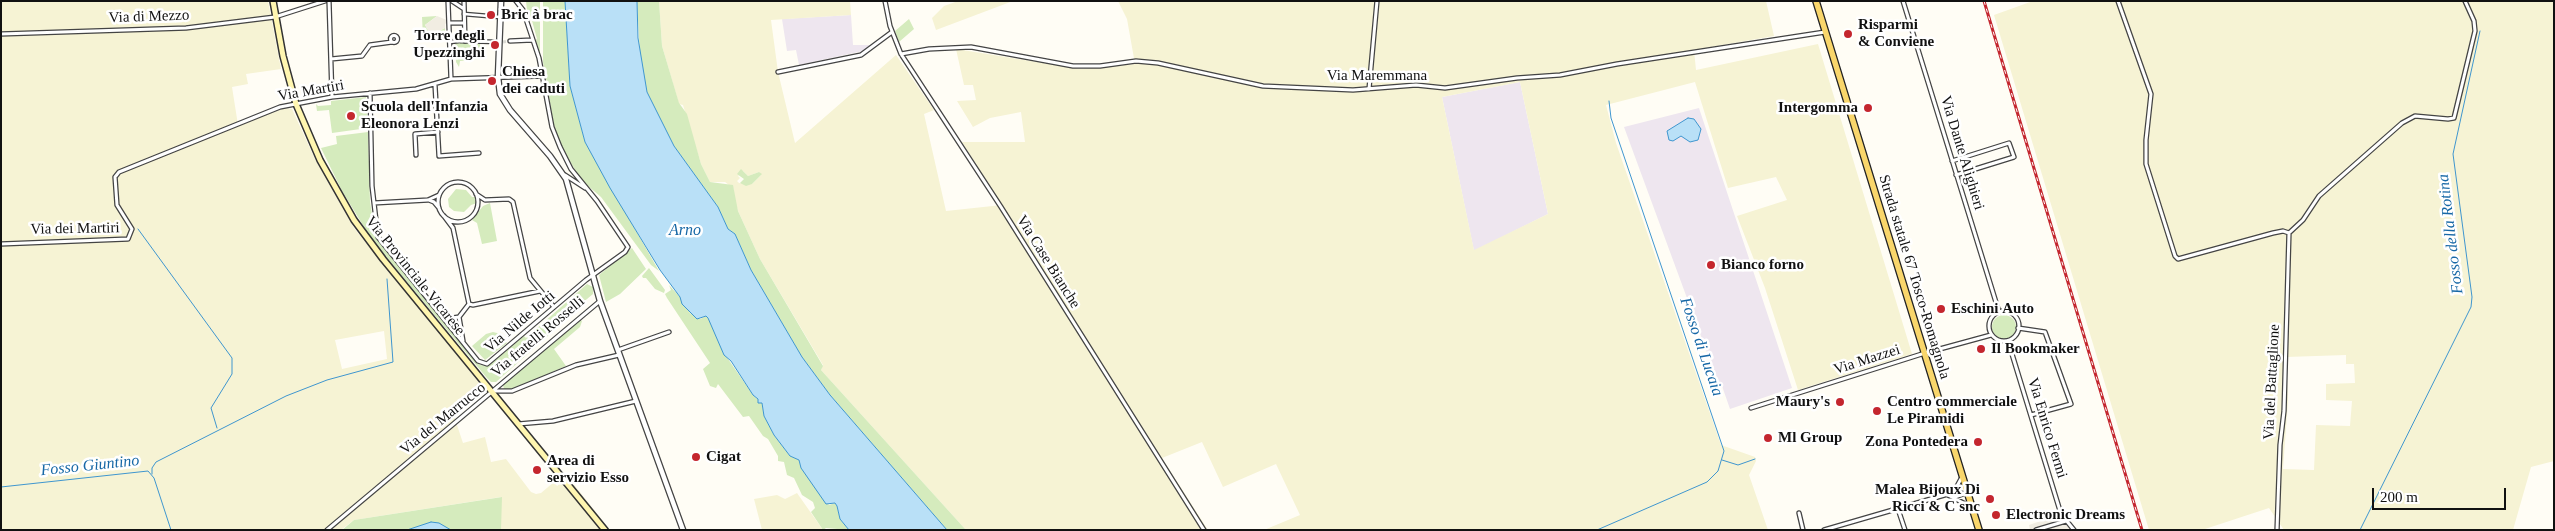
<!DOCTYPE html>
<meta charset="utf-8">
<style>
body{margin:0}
#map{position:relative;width:2555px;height:531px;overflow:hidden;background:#fffdf5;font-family:"Times New Roman",serif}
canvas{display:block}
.frame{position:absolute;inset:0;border:2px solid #111;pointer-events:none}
.scale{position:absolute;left:2372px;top:488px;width:134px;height:22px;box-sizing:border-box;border:2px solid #111;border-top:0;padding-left:6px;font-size:15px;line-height:18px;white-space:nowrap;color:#111;-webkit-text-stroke:4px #fff;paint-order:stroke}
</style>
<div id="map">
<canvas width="2555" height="531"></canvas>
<div class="frame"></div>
<div class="scale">200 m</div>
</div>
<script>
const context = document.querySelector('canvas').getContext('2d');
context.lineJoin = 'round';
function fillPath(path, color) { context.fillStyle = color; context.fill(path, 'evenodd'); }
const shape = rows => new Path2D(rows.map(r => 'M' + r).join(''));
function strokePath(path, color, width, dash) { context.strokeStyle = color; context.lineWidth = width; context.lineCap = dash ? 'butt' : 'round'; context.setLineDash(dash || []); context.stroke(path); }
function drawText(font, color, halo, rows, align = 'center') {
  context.font = font + ' "Times New Roman",serif'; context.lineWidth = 5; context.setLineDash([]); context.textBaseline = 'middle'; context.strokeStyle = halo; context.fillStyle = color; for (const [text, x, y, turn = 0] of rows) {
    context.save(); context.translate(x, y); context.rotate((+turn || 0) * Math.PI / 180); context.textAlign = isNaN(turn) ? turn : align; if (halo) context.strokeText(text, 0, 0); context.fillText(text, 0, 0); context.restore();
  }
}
const industrial = shape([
 [851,15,853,45,870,45,863,51,799,65,796,50,787,51,782,19],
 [1520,82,1548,214,1474,251,1442,97],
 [1699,108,1792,388,1730,409,1722,386,1723,385,1719,385,1624,127]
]);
const farmland = shape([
 [1,1,268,1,281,69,246,74,248,84,232,87,238,125,285,108,292,109,315,159,354,228,481,384,483,392,481,396,454,416,463,443,485,437,491,462,506,459,531,492,536,494,541,493,554,482,557,486,568,477,610,530,501,530,501,497,354,520,341,530,1,530],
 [384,331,387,359,342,369,335,340],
 [659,1,850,1,851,15,771,20,778,72,795,143,896,55,934,110,924,114,946,211,1002,205,962,142,1025,142,1021,112,990,118,973,127,957,101,976,100,973,85,964,85,956,49,1081,69,1135,64,1127,19,1118,1,1766,1,1774,36,1694,50,1696,70,1818,44,1912,354,1798,390,1765,288,1737,216,1787,200,1776,177,1728,188,1695,82,1606,105,1616,143,1721,445,1755,457,1756,461,1749,475,1768,530,1264,530,1300,515,1276,464,1223,487,1202,442,1162,458,1208,530,966,530,821,370,823,365,760,259,738,211,734,198,734,189,725,182,710,182,701,164,683,105,679,104,662,46],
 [1520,82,1548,214,1474,250,1442,97],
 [743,171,748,176,759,172,761,175,752,184,739,183,737,181,740,178,738,176],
 [958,1,1013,1,936,30,932,18,944,6],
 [2033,1,2554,1,2554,461,2531,467,2513,530,2284,530,2269,508,2202,530,2149,530,1994,15],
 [2346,355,2346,364,2354,364,2355,383,2326,384,2326,400,2352,401,2350,426,2316,425,2314,470,2283,469,2288,401,2286,357],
 [797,493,823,530,762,530,754,499,777,495,785,499]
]);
const green = shape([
 [526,1,540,1,540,56,535,40,537,39,531,17,528,19],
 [543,1,565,1,570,86,585,142,659,271,651,265,601,197,581,180,561,146,554,126,543,62],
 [637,1,659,1,662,46,679,103,687,114,701,164,710,182,733,185,738,211,760,259,823,366,821,370,966,530,947,530,830,395,802,357,751,270,735,234,728,229,718,207,674,146,653,106,647,92,640,56],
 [437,16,425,25,431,35,445,28,445,36,423,37,422,17],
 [909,19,914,29,899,42,895,31],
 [467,42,480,42,481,59,460,61,459,67,456,62,455,43],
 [366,97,368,128,332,133,329,110,317,111,316,104,318,106,331,105,331,101],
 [368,132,370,202,376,238,480,365,488,366,524,336,526,338,587,284,593,287,593,294,581,304,581,307,496,382,491,382,487,378,372,240,342,191,321,148,337,144,336,136],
 [741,169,748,176,759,172,762,174,752,184,746,186,740,183,744,179,737,174],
 [456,189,466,190,472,197,475,197,477,203,471,205,464,212,454,211,449,207,448,199],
 [490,203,497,241,482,244,477,223,472,220,483,206],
 [632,248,646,269,620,294,606,302,599,275],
 [649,268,665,290,664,293,655,289,646,278,643,278,642,276],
 [669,285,680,297,690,313,700,319,706,316,708,318,726,356,753,395,762,403,764,416,774,435,790,456,799,460,801,468,829,505,835,503,837,506,840,519,849,530,826,528,823,530,811,512,815,508,813,502,802,495,794,478,787,475,784,462,778,461,778,456,768,439,763,436,749,416,743,417,718,384,716,388,710,386,703,369,710,363,667,298,665,294,671,290],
 '1992 327a12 12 0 1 1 24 0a12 12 0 1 1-24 0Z',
 [579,319,582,321,580,327,554,349,566,366,511,390,504,389,503,385],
 [493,332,497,333,507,343,485,360,472,346,486,334],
 [502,497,501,530,342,530,354,520]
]);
const plaza = shape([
 [437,16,449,21,445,24,445,28,431,35,425,25],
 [2061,514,2074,530,2030,530,2029,525]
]);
const water = shape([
 [565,1,637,1,638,38,647,92,674,146,718,207,728,229,735,234,751,270,802,357,830,395,947,530,849,530,840,519,837,506,835,503,826,504,801,468,799,460,790,456,774,435,764,416,762,403,758,403,758,399,753,395,731,361,724,355,708,318,706,316,697,319,682,304,680,297,660,270,610,188,585,142,570,86,565,1],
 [1688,118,1694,119,1701,129,1698,140,1690,142,1681,136,1673,141,1669,140,1667,131,1688,118],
 [431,522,439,523,451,530,407,530,431,522]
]);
const stream = shape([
 [138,229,232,358,232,374,211,408,217,428],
 [1722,460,1738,465,1755,459],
 [152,474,152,468,156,462,286,396,327,380,393,362,387,279],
 [1,487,148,471,154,478,171,530],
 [1597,530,1707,482,1718,471,1724,451,1611,118,1609,101],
 [2360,530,2471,307,2472,297,2453,154,2480,31]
]);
const minorTunnel = shape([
 [503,42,510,41]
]);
const pedestrian = shape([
 [464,14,500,17],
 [461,41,499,42],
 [450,42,458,41]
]);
const minor = shape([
 [329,1,332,97],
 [448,1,451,79],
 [452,1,464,9],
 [464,1,465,41],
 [885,1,890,26,901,54,1001,207,1204,530],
 [1903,1,1999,312],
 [2118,1,2151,94,2146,140,2146,164,2175,256,2178,259,2273,233,2283,231,2289,233,2284,411,2280,445,2277,530],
 [500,17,526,17],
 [449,23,464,23],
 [1,34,186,28,275,17,325,1],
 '390.5 39a3.5 3.5 0 1 1 7 0a3.5 3.5 0 1 1-7 0Z',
 [510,41,532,40],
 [901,54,929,49,971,47,1073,66,1100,66,1136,61,1158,63,1263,86,1353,90,1416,85,1445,88,1517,78,1560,75,1617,64,1825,32],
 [331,59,362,56,370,45,392,42],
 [778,72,861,55,892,32],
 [435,85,439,156,479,153],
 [1369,89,1377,1],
 [370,93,372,186,378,237,478,361,487,364,586,280,625,252,628,247,597,201,571,169,560,147,552,127,539,58,523,10,516,1],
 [416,155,415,134,438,132],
 [1952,161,2009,143,2014,157,1956,175],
 [565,175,585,188],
 '438 202a20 20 0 1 1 40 0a20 20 0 1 1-40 0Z',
 [476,194,485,200,509,199,513,202,530,278,554,307],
 [429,200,434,202,439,208],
 [374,203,428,200,439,195],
 [444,216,453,228,469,304,473,305,540,291],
 [2289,233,2303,220,2319,196,2402,123,2415,116,2448,119,2454,118,2475,31,2474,21,2465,1],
 [1,244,128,239,132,229,117,205,115,177,119,172,280,107,332,97,416,89,451,79,542,76],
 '1989 326a15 15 0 1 1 30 0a15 15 0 1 1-30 0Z',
 [459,317,469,304],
 [445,319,459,317,463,341],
 [2018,328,2045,332,2071,404,2031,415],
 [2008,341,2061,514,2074,530],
 [618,350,669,332],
 [492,391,512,391,576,365,619,355],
 [1751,408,1925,353,1991,335],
 [518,424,553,421,636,401],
 [1948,495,1971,507],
 [1955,497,1963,494,1967,490,1957,488],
 [1898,509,1905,530],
 [1799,513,1803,530],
 [327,530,600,301],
 [1824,530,1948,494,1956,488,1962,477],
 [2036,530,2066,521]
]);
const tertiary = shape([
 [501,1,498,77,500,94,510,110,550,156,566,179,600,301,683,530]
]);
const secondary = shape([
 [273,1,283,56,296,104,320,160,354,220,383,259,605,530]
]);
const primary = shape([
 [1816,1,1979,530]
]);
const rail = shape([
 [1984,1,2142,530]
]);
const markers = [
 [491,15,5,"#c4262e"],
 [1848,34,5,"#c4262e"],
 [495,45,5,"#c4262e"],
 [492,81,5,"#c4262e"],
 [1868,108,5,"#c4262e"],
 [351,116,5,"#c4262e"],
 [1711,265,5,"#c4262e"],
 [1941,309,5,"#c4262e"],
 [1981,349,5,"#c4262e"],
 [1840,402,5,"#c4262e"],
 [1877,411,5,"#c4262e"],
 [1768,438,5,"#c4262e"],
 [1978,442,5,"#c4262e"],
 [696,457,5,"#c4262e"],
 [537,470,5,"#c4262e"],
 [1990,499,5,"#c4262e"],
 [1996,515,5,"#c4262e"]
];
const poiNames = [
 ["Bric à brac",501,15],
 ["Risparmi",1858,25],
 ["& Conviene",1858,42],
 ["Torre degli",485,36,"right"],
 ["Upezzinghi",485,53,"right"],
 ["Chiesa",502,72],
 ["dei caduti",502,89],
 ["Scuola dell'Infanzia",361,107],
 ["Eleonora Lenzi",361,124],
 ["Intergomma",1858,108,"right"],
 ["Bianco forno",1721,265],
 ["Eschini Auto",1951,309],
 ["Il Bookmaker",1991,349],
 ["Maury's",1830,402,"right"],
 ["Centro commerciale",1887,402],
 ["Le Piramidi",1887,419],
 ["Ml Group",1778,438],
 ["Zona Pontedera",1968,442,"right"],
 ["Cigat",706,457],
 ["Area di",547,461],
 ["servizio Esso",547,478],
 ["Malea Bijoux Di",1980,490,"right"],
 ["Ricci & C snc",1980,507,"right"],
 ["Electronic Dreams",2006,515]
];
const streetNames = [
 ["Via di Mezzo",149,17,-2],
 ["Via Maremmana",1377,76],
 ["Via Martiri",311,91,-10],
 ["Via Dante Alighieri",1962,153,73],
 ["Via dei Martiri",75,229,-1],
 ["Via Case Bianche",1048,262,58],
 ["Via Provinciale Vicarese",415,276,51],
 ["Strada statale 67 Tosco-Romagnola",1914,277,73],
 ["Via Nilde Iotti",520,322,-40],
 ["Via fratelli Rosselli",538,337,-40],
 ["Via Mazzei",1867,360,-18],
 ["Via del Battaglione",2272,382,-87],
 ["Via del Marrucco",443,419,-39],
 ["Via Enrico Fermi",2047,428,73]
];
const waterNames = [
 ["Arno",685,231],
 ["Fosso della Rotina",2451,234,-97],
 ["Fosso di Lucaia",1701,347,71],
 ["Fosso Giuntino",90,466,-6]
];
fillPath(industrial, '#eee6ef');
fillPath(farmland, '#f6f3d4');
fillPath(green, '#d5ebbd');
fillPath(plaza, '#f1ede2');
fillPath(water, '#b9e0f7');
strokePath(water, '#3f96cf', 1);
strokePath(stream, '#3f96cf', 1);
strokePath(minorTunnel, '#dbdad3', 3, [3, 1.5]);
strokePath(pedestrian, '#444', 5);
strokePath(minor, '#444', 5.5);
strokePath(tertiary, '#444', 7);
strokePath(secondary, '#333', 8);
strokePath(primary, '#222', 8);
strokePath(pedestrian, '#fff', 2.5);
strokePath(minor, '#fff', 3);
strokePath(tertiary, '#fff', 4.5);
strokePath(secondary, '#fff6b0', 5);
strokePath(primary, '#f9d66b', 5.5);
strokePath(rail, '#c4262e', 3);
strokePath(rail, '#fff', 1, [4]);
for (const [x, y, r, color] of markers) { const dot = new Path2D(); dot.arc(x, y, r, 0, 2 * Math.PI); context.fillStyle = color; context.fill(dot); strokePath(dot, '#fff', 2); }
drawText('bold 15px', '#111', '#fff', poiNames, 'left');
drawText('15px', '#111', '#fff', streetNames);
drawText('italic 16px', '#1768a6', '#fff', waterNames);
</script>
